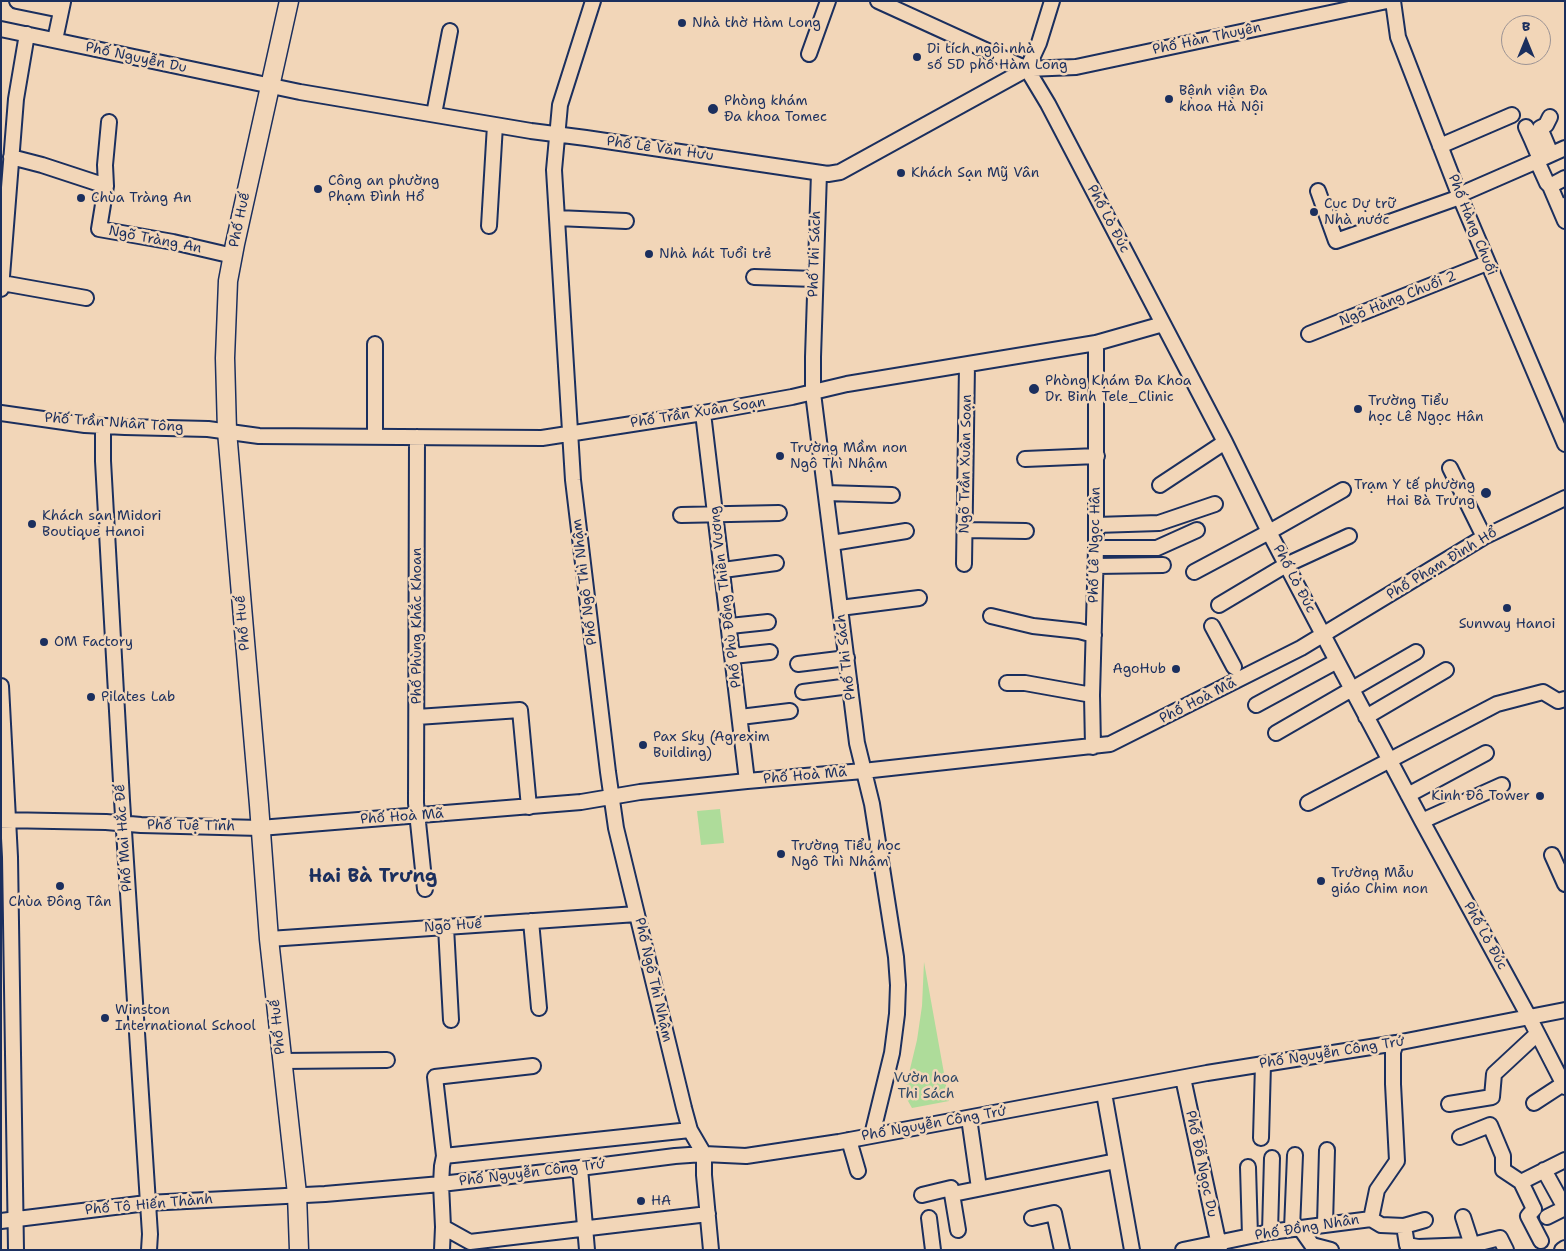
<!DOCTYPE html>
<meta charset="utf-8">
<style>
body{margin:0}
#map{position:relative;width:1566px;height:1251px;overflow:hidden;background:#f2d6b8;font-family:"Shantell Sans",sans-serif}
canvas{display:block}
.frame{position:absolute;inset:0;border:2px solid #1b2f5e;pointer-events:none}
.north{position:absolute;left:1501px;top:15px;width:50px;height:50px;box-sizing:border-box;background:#f2d6b8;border:1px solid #9c9394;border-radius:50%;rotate:0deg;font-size:14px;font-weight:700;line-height:20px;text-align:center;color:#1b2f5e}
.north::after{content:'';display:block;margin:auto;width:18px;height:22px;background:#1b2f5e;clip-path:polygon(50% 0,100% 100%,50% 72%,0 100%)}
</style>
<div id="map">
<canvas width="1566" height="1251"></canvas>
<div class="frame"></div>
<div class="north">B</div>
</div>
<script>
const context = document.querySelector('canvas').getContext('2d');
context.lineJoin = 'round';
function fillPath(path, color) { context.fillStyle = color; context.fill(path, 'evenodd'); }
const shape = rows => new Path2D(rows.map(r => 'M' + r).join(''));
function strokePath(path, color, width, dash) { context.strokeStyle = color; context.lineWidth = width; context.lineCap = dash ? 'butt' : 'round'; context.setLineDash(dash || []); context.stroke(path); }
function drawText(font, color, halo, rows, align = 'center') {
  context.font = font + ' "Shantell Sans",sans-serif'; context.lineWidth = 5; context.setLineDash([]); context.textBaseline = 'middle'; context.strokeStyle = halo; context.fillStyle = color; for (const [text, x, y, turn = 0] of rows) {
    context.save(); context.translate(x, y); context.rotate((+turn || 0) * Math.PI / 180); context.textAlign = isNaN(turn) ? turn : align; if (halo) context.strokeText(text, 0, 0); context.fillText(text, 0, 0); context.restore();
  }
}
const green = shape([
 [720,809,724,843,701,845,697,811],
 [924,962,949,1101,912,1108,904,1094,917,1040,922,1006]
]);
const minor = shape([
 [17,1,61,10],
 [593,1,560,105,554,170,573,480,608,772,616,828,684,1108,690,1130,704,1154],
 [878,1,1027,69],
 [1393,1,1398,37,1460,197,1565,444],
 [1,29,300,92,531,131,586,138,828,174,840,172,1027,69,1076,67,1387,1],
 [55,40,63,2],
 [809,54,828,1],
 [1027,69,1048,104,1225,442,1269,532,1339,665,1422,821,1529,1017,1565,1087],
 [1027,69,1039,43,1052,1],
 [434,114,450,31],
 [1550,117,1546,125,1540,128,1551,154],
 [109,122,105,165,106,186,99,229,173,242,233,256],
 [1526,127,1531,138],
 [1540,134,1531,138,1540,159],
 [1440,146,1512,115],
 [11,157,42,165,106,186],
 [1543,158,1565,148],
 [819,173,813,357,813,393,857,743,872,804,896,957,898,985,897,1014,892,1053,872,1135],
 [1550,186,1565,178],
 [1318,191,1336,241,1460,197],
 [1459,195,1537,161,1547,183,1550,186,1559,207,1565,205],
 [1559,207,1565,221],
 [557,218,626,221],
 [489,226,495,125],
 [754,277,815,279],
 [2,283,86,298],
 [1,289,16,99,27,34],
 [1309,334,1487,263],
 [1,413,85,425,125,427,208,429,259,436,542,438,703,413,792,397,847,384,1096,343,1163,324],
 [703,413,747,781],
 [103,426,103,461,122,800,150,1234,149,1250],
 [375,436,375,344],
 [417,437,416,803,425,889],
 [1025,459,1097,456],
 [1450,468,1484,537],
 [1160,485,1225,442],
 [826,493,892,495],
 [681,515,779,513],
 [1096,525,1159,523,1215,504],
 [965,530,1026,531],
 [832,543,906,531],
 [1096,548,1157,548,1197,530],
 [964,564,967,365],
 [1096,566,1163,565],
 [723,570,776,563],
 [1194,572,1269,532,1343,490],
 [1219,605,1286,565,1349,536],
 [840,608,919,598],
 [991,616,1033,626,1079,631,1094,635],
 [730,626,768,622],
 [1212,626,1234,667],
 [733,656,770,652],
 [798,664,847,658],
 [1007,683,1025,683,1092,695],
 [1,686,10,857,16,1250],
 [803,692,850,686],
 [1256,705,1337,661],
 [417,717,520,710,529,807],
 [740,717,790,711],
 [1366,717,1446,670],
 [1276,733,1416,652],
 [1093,747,1092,695,1096,548,1096,343],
 [1408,795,1486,753],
 [1308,803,1497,704,1543,692,1558,701,1565,699],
 [1,820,106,822,141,825,260,828,581,802,640,792,747,781,863,771,1110,744,1301,648,1484,537,1565,498],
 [1422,821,1502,785],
 [1552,855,1565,884],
 [531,921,539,1008],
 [446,927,451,1020],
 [269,939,637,914],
 [282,1061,387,1060],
 [1183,1078,1220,1250],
 [1104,1093,1132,1250],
 [1534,1103,1563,1084],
 [1449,1104,1492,1097,1494,1074,1537,1034],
 [969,1118,979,1188],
 [1460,1137,1490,1125,1503,1156,1503,1170,1521,1182,1534,1209,1528,1216,1541,1241],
 [1261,1138,1263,1064],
 [849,1140,858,1171],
 [704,1154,704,1175,711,1250],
 [444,1156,690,1130],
 [1248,1167,1250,1236],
 [580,1168,587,1250],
 [1544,1170,1565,1208,1547,1217],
 [1521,1182,1565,1160],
 [953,1194,1116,1161],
 [922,1195,951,1188,958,1230],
 [1463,1217,1472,1245],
 [929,1218,933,1250],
 [1032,1218,1054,1213,1062,1250],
 [1371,1219,1377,1190,1397,1161,1393,1084,1393,1052,1396,1043],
 [1371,1219,1381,1225,1404,1226,1407,1245,1418,1247,1472,1245,1500,1238,1506,1250],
 [1,1221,147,1203,325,1194,441,1184,580,1168,675,1156,704,1154,746,1156,839,1142,1207,1073,1396,1043,1565,1010],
 [1325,1224,1327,1150],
 [1404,1226,1425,1220],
 [443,1227,470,1242,708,1214],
 [1300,1228,1312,1245,1331,1250],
 [1292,1229,1295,1155],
 [1270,1232,1272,1158],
 [442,1250,443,1227,441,1184,442,1166,444,1156,435,1077,533,1066],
 [1183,1250,1270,1232,1371,1219],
 [1562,1250,1565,1248]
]);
const major = shape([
 [289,1,235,244,228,281,225,358,227,431,259,805,269,939,297,1194,299,1250]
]);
const markers = [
 [682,23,5,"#1b2f5e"],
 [917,57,5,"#1b2f5e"],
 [1169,99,5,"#1b2f5e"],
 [713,109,6,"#1b2f5e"],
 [901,173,5,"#1b2f5e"],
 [318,189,5,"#1b2f5e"],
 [81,198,5,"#1b2f5e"],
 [1314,212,5,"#1b2f5e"],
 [649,254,5,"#1b2f5e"],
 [1034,389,6,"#1b2f5e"],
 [1358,409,5,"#1b2f5e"],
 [780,456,5,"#1b2f5e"],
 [1486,493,6,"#1b2f5e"],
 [32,524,5,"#1b2f5e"],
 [1507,608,5,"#1b2f5e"],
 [44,642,5,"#1b2f5e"],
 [1176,669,5,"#1b2f5e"],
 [91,697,5,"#1b2f5e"],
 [643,745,5,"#1b2f5e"],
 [1540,796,5,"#1b2f5e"],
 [781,854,5,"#1b2f5e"],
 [1321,881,5,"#1b2f5e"],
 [60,886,5,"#1b2f5e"],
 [105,1018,5,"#1b2f5e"],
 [641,1201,5,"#1b2f5e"]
];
const poiNames = [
 ["Nhà thờ Hàm Long",692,23],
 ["Di tích ngôi nhà",927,49],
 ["số 5D phố Hàm Long",927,65],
 ["Bệnh viện Đa",1179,91],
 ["khoa Hà Nội",1179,107],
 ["Phòng khám",724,101],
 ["Đa khoa Tomec",724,117],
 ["Khách Sạn Mỹ Vân",911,173],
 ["Công an phường",328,181],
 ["Phạm Đình Hổ",328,197],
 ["Chùa Tràng An",91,198],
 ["Cục Dự trữ",1324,204],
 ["Nhà nước",1324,220],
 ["Nhà hát Tuổi trẻ",659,254],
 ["Phòng Khám Đa Khoa",1045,381],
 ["Dr. Binh Tele_Clinic",1045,397],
 ["Trường Tiểu",1368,401],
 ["học Lê Ngọc Hân",1368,417],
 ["Trường Mầm non",790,448],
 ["Ngô Thì Nhậm",790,464],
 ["Trạm Y tế phường",1475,485,"right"],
 ["Hai Bà Trưng",1475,501,"right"],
 ["Khách sạn Midori",42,516],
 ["Boutique Hanoi",42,532],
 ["Sunway Hanoi",1507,624,"center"],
 ["OM Factory",54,642],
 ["AgoHub",1166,669,"right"],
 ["Pilates Lab",101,697],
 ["Pax Sky (Agrexim",653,737],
 ["Building)",653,753],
 ["Kinh Đô Tower",1530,796,"right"],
 ["Trường Tiểu học",791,846],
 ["Ngô Thì Nhậm",791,862],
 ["Trường Mẫu",1331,873],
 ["giáo Chim non",1331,889],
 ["Chùa Đông Tân",60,902,"center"],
 ["Winston",115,1010],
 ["International School",115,1026],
 ["HA",651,1201]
];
const streetNames = [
 ["Phố Hàn Thuyên",1207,39,-12],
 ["Phố Nguyễn Du",136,58,12],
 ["Phố Lê Văn Hưu",660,149,8],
 ["Phố Lò Đúc",1108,219,62],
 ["Phố Huế",240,220,-78],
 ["Phố Hàng Chuối",1472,225,68],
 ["Ngõ Tràng An",155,240,11],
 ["Phố Thi Sách",815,254,-88],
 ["Ngõ Hàng Chuối 2",1398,299,-22],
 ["Phố Trần Xuân Soạn",698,413,-9],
 ["Phố Trần Nhân Tông",114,423,4],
 ["Ngõ Trần Xuân Soạn",966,464,-89],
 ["Phố Lê Ngọc Hân",1095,545,-89],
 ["Phố Phạm Đình Hổ",1442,564,-31],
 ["Phố Lò Đúc",1294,579,62],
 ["Phố Ngô Thì Nhậm",585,582,-97],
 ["Phố Phù Đổng Thiên Vương",726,597,-97],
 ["Phố Huế",243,623,-95],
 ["Phố Phùng Khắc Khoan",417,626,-90],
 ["Phố Thi Sách",846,657,-97],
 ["Phố Hoà Mã",1198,701,-27],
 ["Phố Hoà Mã",805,776,-5],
 ["Phố Hoà Mã",402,817,-4],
 ["Phố Tuệ Tĩnh",191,826,1],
 ["Phố Mai Hắc Đế",124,838,-94],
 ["Ngõ Huế",453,926,-4],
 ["Phố Lò Đúc",1485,936,61],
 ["Phố Ngô Thì Nhậm",653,980,77],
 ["Phố Huế",278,1027,-96],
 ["Phố Nguyễn Công Trứ",1332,1053,-9],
 ["Phố Nguyễn Công Trứ",934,1124,-10],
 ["Phố Đỗ Ngọc Du",1201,1164,78],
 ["Phố Nguyễn Công Trứ",532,1173,-7],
 ["Phố Tô Hiến Thành",149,1205,-5],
 ["Phố Đồng Nhân",1307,1228,-9]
];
const parkNames = [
 ["Vườn hoa",926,1078],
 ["Thi Sách",926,1094]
];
const districtNames = [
 ["Hai Bà Trưng",373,877]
];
fillPath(green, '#aedc9a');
strokePath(minor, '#1b2f5e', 18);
strokePath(major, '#1b2f5e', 21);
strokePath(minor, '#f2d6b8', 14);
strokePath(major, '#f2d6b8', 18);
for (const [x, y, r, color] of markers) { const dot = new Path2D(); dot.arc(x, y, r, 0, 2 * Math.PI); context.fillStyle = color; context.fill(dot); strokePath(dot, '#f2d6b8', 2); }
drawText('14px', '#1b2f5e', '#f2d6b8', poiNames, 'left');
drawText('14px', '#1b2f5e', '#f2d6b8', streetNames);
drawText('14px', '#314967', '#f2d6b8', parkNames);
drawText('bold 19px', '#1b2f5e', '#f2d6b8', districtNames);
</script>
